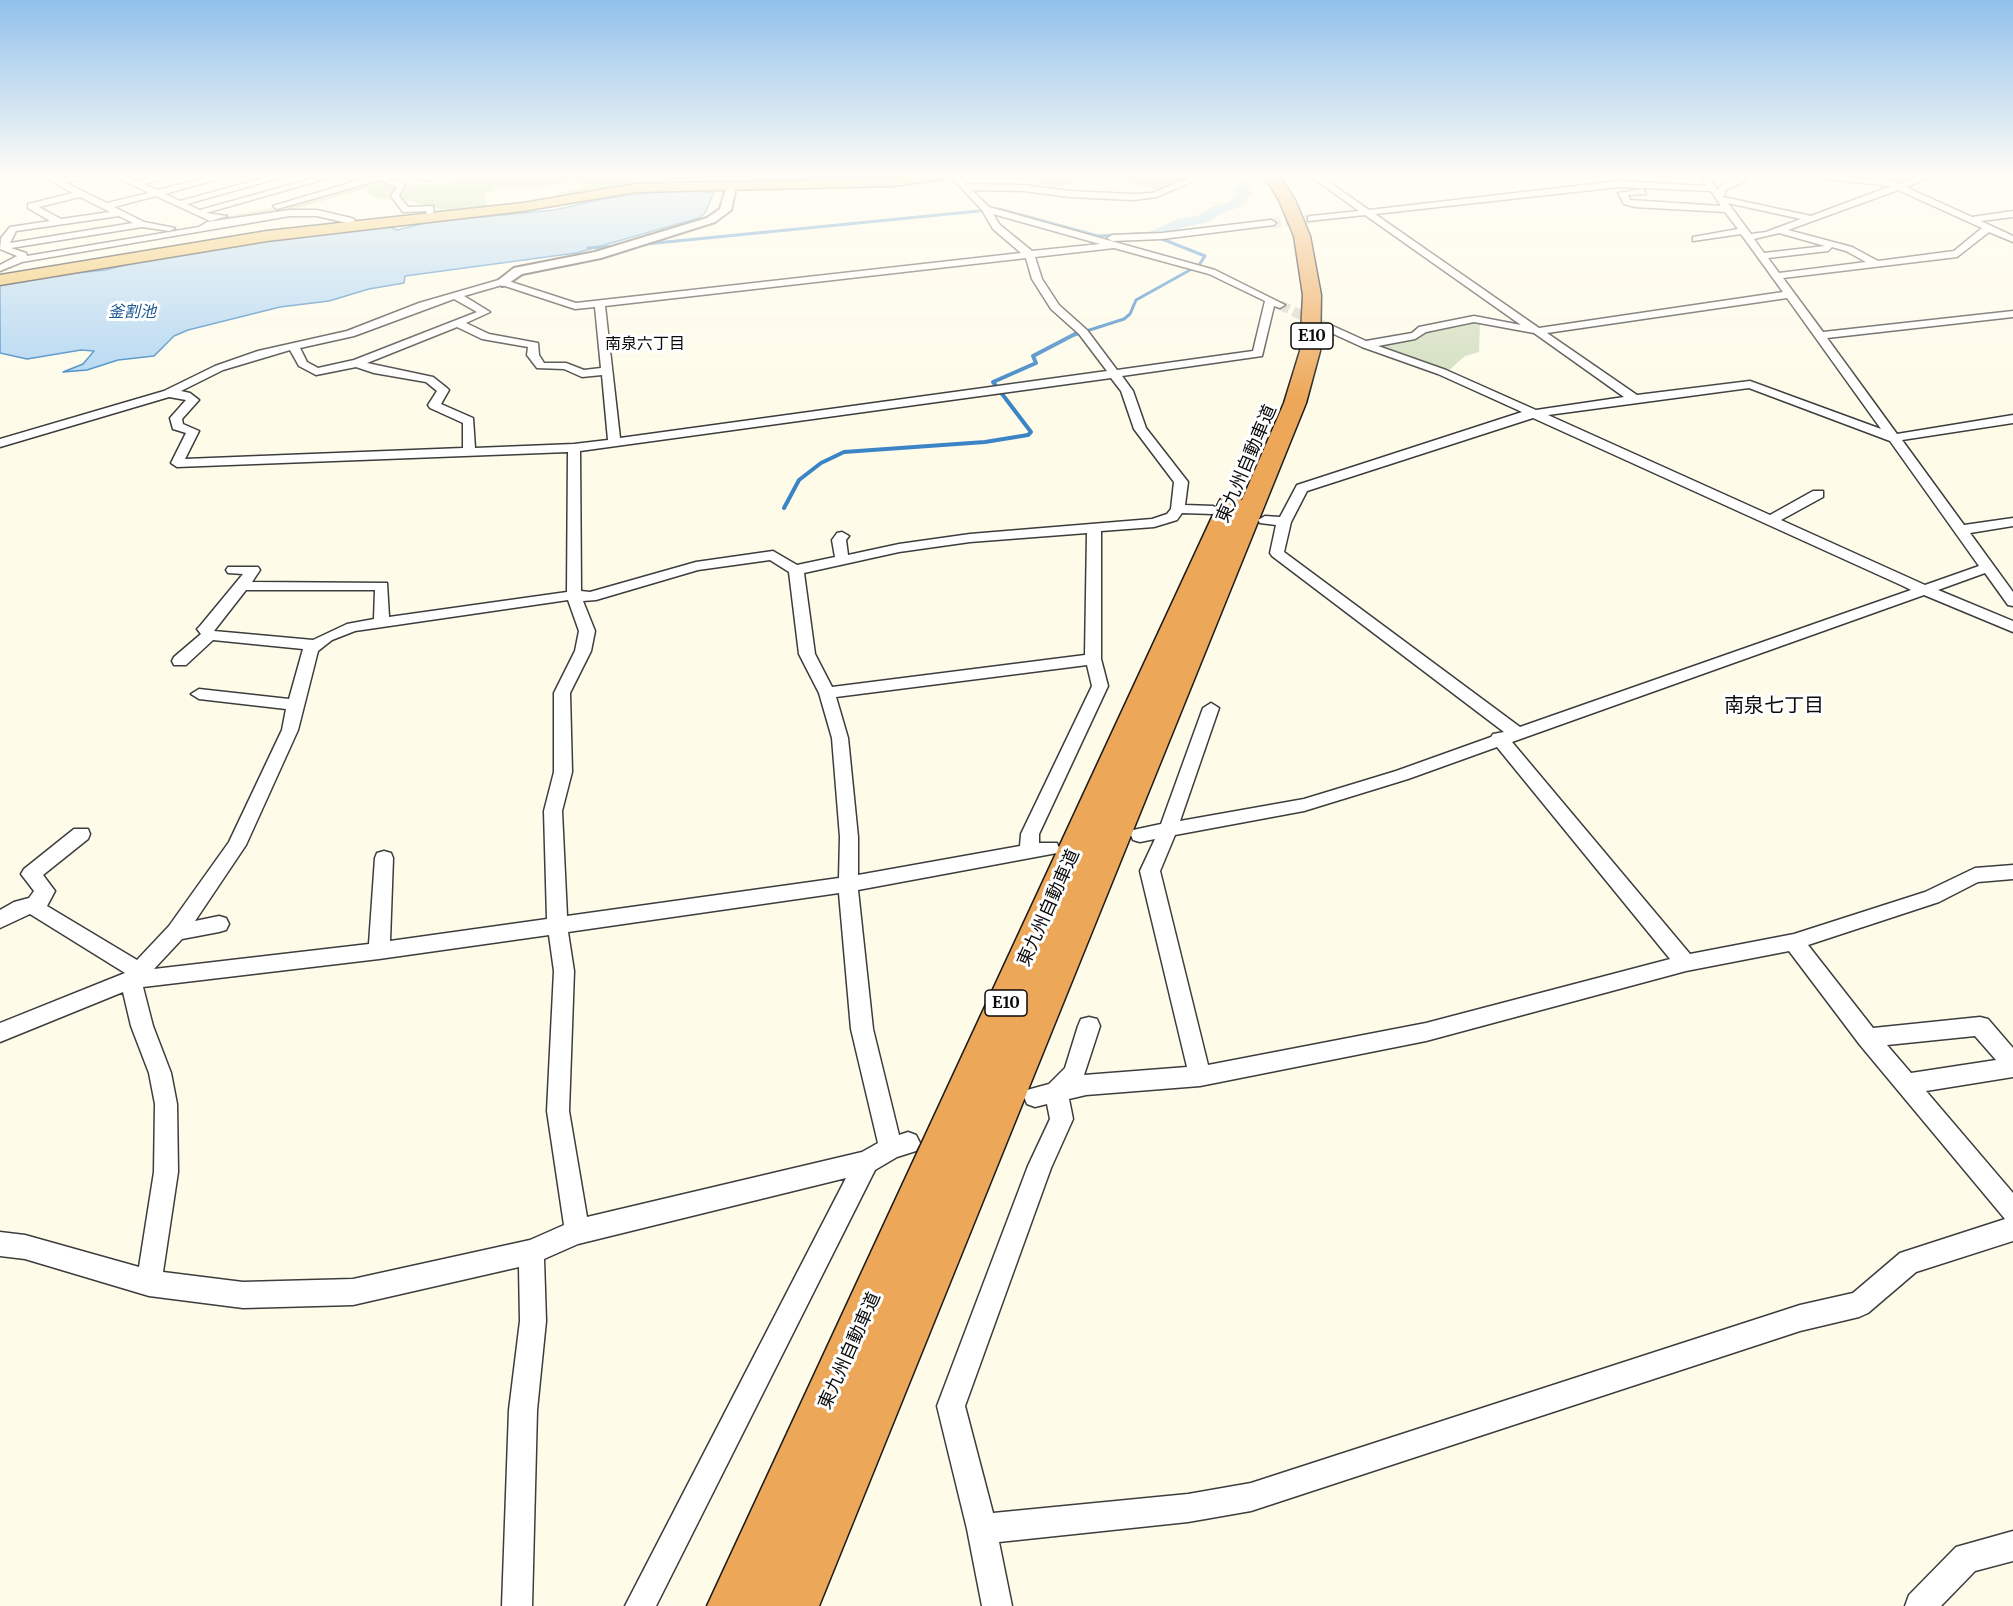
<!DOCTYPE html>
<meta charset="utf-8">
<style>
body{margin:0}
canvas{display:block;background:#fefbe9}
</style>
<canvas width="2013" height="1606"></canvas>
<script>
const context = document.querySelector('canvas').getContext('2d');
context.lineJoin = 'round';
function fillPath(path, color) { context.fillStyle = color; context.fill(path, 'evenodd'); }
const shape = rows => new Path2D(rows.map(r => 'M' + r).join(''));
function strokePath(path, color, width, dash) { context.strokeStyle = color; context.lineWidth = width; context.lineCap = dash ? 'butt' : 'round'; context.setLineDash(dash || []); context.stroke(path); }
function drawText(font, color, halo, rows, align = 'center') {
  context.font = font + ' Merriweather,"Noto Sans JP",serif'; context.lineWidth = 6; context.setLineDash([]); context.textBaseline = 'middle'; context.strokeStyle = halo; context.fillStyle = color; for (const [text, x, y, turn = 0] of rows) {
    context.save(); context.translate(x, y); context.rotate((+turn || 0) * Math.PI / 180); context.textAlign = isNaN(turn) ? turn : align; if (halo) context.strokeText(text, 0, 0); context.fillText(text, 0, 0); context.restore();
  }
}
const forest = shape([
 [464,175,793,175,629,187,569,198,559,197,557,193,581,188,587,184,570,182,536,188,503,187,484,194,487,206,448,211,411,201,379,199,367,192,367,188,285,212,210,223,208,220,274,208,382,178,403,184,437,186],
 [1023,175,1199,175,1167,188,1156,189,1111,179,1085,179,1057,187,1017,179]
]);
const cemetery = shape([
 [1472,321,1480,323,1479,352,1465,356,1448,371,1375,346]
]);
const water = shape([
 [690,191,714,193,705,213,699,218,576,253,405,276,404,283,369,289,329,301,280,307,188,330,174,336,154,356,118,360,87,370,63,372,83,364,94,351,81,350,27,359,0,353,0,284,44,276,106,270,162,255,385,225,397,230,430,222,554,210,604,199,657,192,690,191]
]);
const streamFar1 = shape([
 [636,245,999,209,1098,236,1155,233,1162,239,1205,256,1199,265,1136,300,1130,314,1124,319,1074,335],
 [588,248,618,246]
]);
const stream = shape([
 [784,508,799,480,821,463,844,452,985,442,1028,435,1031,432,993,382,1036,363,1033,356,1077,333]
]);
const river = shape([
 [1247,179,1254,183,1248,189,1253,194,1240,207,1220,214,1210,222,1184,227,1160,236,1150,236,1147,233,1176,220,1200,215,1210,208,1230,201,1238,195,1232,190,1234,187,1247,179]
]);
const minorTunnel = shape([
 [1271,223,1311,219],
 [1280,305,1329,328]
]);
const minor = shape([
 [39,175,50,175,59,180,94,175,66,183,107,203,149,193,113,175,124,175,137,181,160,175,174,175,144,184,157,190,218,175,232,175,165,194,180,201,275,175,289,175,187,204,200,210,325,175,339,175,206,213,227,216,210,221,156,196,114,207,144,222,175,228,170,231,142,227,11,248,26,253,27,256,199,227,207,222,290,210,317,210,351,218,354,219,357,226,349,228,347,223,317,216,290,216,22,262,0,271,0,265,17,256,0,249,1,238,10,227,50,221,28,208,28,204,73,193,39,175],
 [80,197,110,212,61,219,39,207,80,197],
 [119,216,133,223,10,243,16,231,119,216],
 [376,175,392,175,388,178,405,184,399,196,408,207,433,206,434,219,428,219,426,211,403,212,391,196,397,187,379,180,277,209,273,206,376,175],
 [409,175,426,176,445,175,426,181,409,175],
 [949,175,958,175,967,184,1024,185,1070,191,1133,194,1152,193,1196,175,1207,175,1157,197,1133,200,1070,197,1024,191,972,190,989,207,1215,270,1285,305,1280,308,1274,306,1262,356,1122,376,1133,391,1146,428,1188,482,1185,505,1213,506,1220,510,1213,514,1182,513,1177,520,1154,527,1101,531,1101,659,1108,686,1039,834,1039,843,1057,843,1059,848,1057,853,858,890,873,1029,899,1135,908,1132,916,1135,920,1143,916,1151,897,1157,875,1170,656,1606,625,1606,846,1178,578,1244,544,1259,546,1321,537,1410,532,1606,502,1606,509,1410,520,1321,519,1267,353,1305,243,1308,149,1296,25,1259,0,1256,0,1232,25,1235,139,1267,154,1172,155,1104,149,1073,131,1026,123,992,0,1042,0,1023,125,973,30,914,0,928,0,910,14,902,29,898,34,891,21,874,24,869,74,829,88,829,90,834,88,839,43,875,55,891,47,906,137,960,169,926,229,842,282,730,286,709,199,699,191,694,199,689,289,699,303,649,213,640,186,665,174,665,172,661,174,657,201,634,197,629,200,626,243,574,228,573,226,570,228,567,258,567,260,570,252,582,387,583,389,617,567,592,568,452,177,467,171,463,186,433,173,429,170,418,186,400,169,397,0,447,0,439,164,391,215,366,258,351,347,331,419,303,502,279,576,303,1021,253,993,229,982,210,949,175],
 [993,214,1100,244,1032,251,1000,225,993,214],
 [1114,248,1209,274,1265,301,1253,351,1117,370,1087,330,1059,305,1042,279,1035,257,1114,248],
 [1026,258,1032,279,1051,309,1079,334,1107,371,620,438,605,306,1026,258],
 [502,285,575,309,595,307,601,368,584,370,566,363,544,363,539,355,538,343,489,334,466,323,490,312,464,296,502,285],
 [454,299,477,312,354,360,318,368,307,362,300,348,354,336,454,299],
 [457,327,482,339,528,347,527,355,537,368,564,369,582,377,602,375,608,440,574,444,475,448,473,418,441,404,449,390,447,388,433,377,367,363,457,327],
 [290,350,299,366,316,375,356,367,374,373,426,382,437,391,428,405,430,408,463,423,463,448,185,459,199,431,183,424,182,419,199,400,190,393,181,391,223,370,290,350],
 [1111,378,1121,391,1134,429,1174,482,1171,509,1167,514,1152,519,970,534,899,544,848,555,846,540,849,536,842,532,837,533,832,540,835,557,797,565,773,551,696,562,590,592,581,591,580,451,1111,378],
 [1087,533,1085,655,832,687,815,654,804,573,899,552,970,542,1087,533],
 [770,560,789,572,799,654,819,693,832,738,840,837,839,878,567,916,562,811,572,772,570,693,591,651,595,631,583,601,596,600,698,570,770,560],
 [246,590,375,590,374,619,347,624,313,640,214,631,246,590],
 [568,600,579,631,575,651,554,693,554,772,544,811,547,919,390,941,393,858,391,853,384,851,377,853,375,858,369,944,154,969,182,939,219,932,226,930,229,924,226,918,219,916,195,921,246,845,298,730,318,651,332,640,355,631,568,600],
 [1087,665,1092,686,1021,834,1020,846,858,875,858,837,848,738,836,697,1087,665],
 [839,893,851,1029,878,1143,862,1152,587,1217,569,1111,574,971,568,932,839,893],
 [549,935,554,971,547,1111,564,1225,530,1240,353,1279,243,1282,163,1272,178,1172,177,1104,171,1073,153,1026,143,987,379,959,549,935],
 [1309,175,1319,175,1369,210,1619,181,1707,186,1699,175,1707,175,1718,190,1721,185,1741,175,1749,175,1744,182,1727,189,1723,197,1811,216,1891,186,1827,179,1824,175,1874,179,1869,175,1880,175,1899,184,1923,175,1935,175,1906,187,1972,217,2013,211,2013,217,1981,221,2013,236,2013,242,1989,232,1957,257,1783,278,1823,332,2013,311,2013,317,1827,338,1897,434,2013,415,2013,423,1902,440,1964,525,2013,518,2013,526,1970,533,2013,592,2013,606,2008,605,1985,573,1938,590,2013,621,2013,632,1924,595,1512,742,1690,954,1794,934,1925,892,1975,868,2013,865,2013,879,1978,882,1939,902,1808,945,1873,1028,1980,1017,1988,1019,2013,1048,2013,1077,1926,1091,2013,1193,2013,1241,1916,1272,1868,1313,1859,1317,1800,1331,1251,1511,1188,1522,999,1542,1012,1606,982,1606,967,1529,937,1406,1028,1166,1050,1119,1047,1104,1035,1107,1027,1104,1024,1097,1027,1090,1049,1084,1065,1068,1078,1026,1081,1019,1089,1017,1097,1019,1100,1026,1084,1075,1187,1067,1140,871,1155,839,1140,842,1133,840,1131,835,1133,830,1161,824,1203,708,1211,703,1219,708,1180,821,1304,799,1396,771,1491,737,1493,734,1504,732,1272,556,1270,553,1276,525,1260,523,1258,520,1265,516,1280,517,1297,485,1522,412,1438,374,1362,347,1325,330,1325,326,1333,326,1366,341,1412,333,1419,327,1474,316,1521,325,1365,215,1308,221,1308,217,1311,216,1359,211,1309,175],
 [1619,187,1711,191,1721,206,1630,200,1628,195,1646,194,1643,189,1618,193,1624,204,1635,207,1725,212,1738,229,1693,237,1693,241,1741,234,1783,292,1539,328,1375,214,1619,187],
 [1898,190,1982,228,1954,251,1878,261,1852,247,1788,230,1898,190],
 [1728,203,1801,219,1766,232,1751,234,1728,203],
 [1779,233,1825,246,1764,253,1754,239,1779,233],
 [1832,247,1846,251,1866,262,1779,273,1768,258,1828,251,1832,247],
 [1787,298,1881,429,1750,381,1637,395,1547,333,1787,298],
 [1474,322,1534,333,1624,397,1536,410,1446,370,1378,346,1415,339,1426,332,1474,322],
 [1749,388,1890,441,1979,566,1925,585,1781,520,1823,497,1823,491,1813,491,1770,515,1548,415,1749,388],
 [1533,418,1903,586,1911,590,1520,727,1284,552,1291,522,1307,491,1533,418],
 [1497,747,1670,959,1426,1023,1208,1065,1160,871,1175,835,1304,811,1408,779,1497,747],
 [1789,951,1860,1045,2005,1219,1900,1253,1853,1293,1800,1305,1251,1483,1188,1494,993,1513,965,1406,1051,1168,1073,1119,1069,1099,1086,1095,1200,1086,1426,1041,1686,971,1789,951],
 [1975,1036,1996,1060,1911,1073,1887,1045,1975,1036],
 [1271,220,1276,223,1274,225,1162,239,1112,241,1107,238,1112,235,1162,233,1271,220],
 [2013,1531,2013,1561,1975,1571,1941,1606,1905,1606,1909,1595,1956,1547,2013,1531]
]);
const tertiary = shape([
 [727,185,736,187,731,210,715,222,601,258,522,274,506,285,502,286,496,282,514,268,595,252,707,218,720,209,727,185]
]);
const trunk = shape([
 [913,175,951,175,944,179,893,186,635,192,523,211,267,241,0,285,0,275,267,231,523,203,635,184,893,178,913,175]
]);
const motorway = shape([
 [1263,175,1279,175,1295,200,1310,236,1321,295,1320,351,1306,403,819,1606,707,1606,1219,502,1222,497,1231,495,1242,500,1284,403,1300,351,1303,295,1294,236,1279,200,1263,175]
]);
const farWaternames = [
 ["釜割池",132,312]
];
const shields = [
 [1312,336,42],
 [1006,1003,42]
];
const shieldNames = [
 ["E10",1312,336],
 ["E10",1006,1003]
];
const farNeighbourhoodnames = [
 ["南泉六丁目",645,344]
];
const streetNames = [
 ["東九州自動車道",1247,464,-67],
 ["東九州自動車道",1049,908,-66],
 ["東九州自動車道",850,1351,-66]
];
const neighbourhoodNames = [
 ["南泉七丁目",1774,706]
];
fillPath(forest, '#add595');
fillPath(cemetery, '#d0ddbd');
fillPath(water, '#b0d5f2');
strokePath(water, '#3b84c5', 1.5);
strokePath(streamFar1, '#3b84c5', 3);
strokePath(stream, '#3b84c5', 4);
fillPath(river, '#b0d5f2');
strokePath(minorTunnel, '#d9d7c8', 10, [10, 4.5]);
strokePath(minor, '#3d3d3d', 3);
strokePath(tertiary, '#3d3d3d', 4);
strokePath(trunk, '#1b1b1b', 3);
strokePath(motorway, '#1b1b1b', 3);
fillPath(minor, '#fff');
fillPath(tertiary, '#fff');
fillPath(trunk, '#efc05e');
fillPath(motorway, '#eda758');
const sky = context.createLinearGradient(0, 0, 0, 400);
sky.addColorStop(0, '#91c1ec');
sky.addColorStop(0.44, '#fffdf5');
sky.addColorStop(1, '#fffdf500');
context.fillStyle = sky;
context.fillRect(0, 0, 2013, 400);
drawText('italic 16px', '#1c5794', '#fff', farWaternames);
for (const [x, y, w] of shields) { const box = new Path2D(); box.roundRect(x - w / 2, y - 13, w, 26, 4.5); context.fillStyle = '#fff'; context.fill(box); strokePath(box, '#0a0a0a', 1.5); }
drawText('bold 16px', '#0a0a0a', null, shieldNames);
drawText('16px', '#0a0a0a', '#fff', farNeighbourhoodnames);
drawText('18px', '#0a0a0a', '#fff', streetNames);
drawText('20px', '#0a0a0a', '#fff', neighbourhoodNames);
</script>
